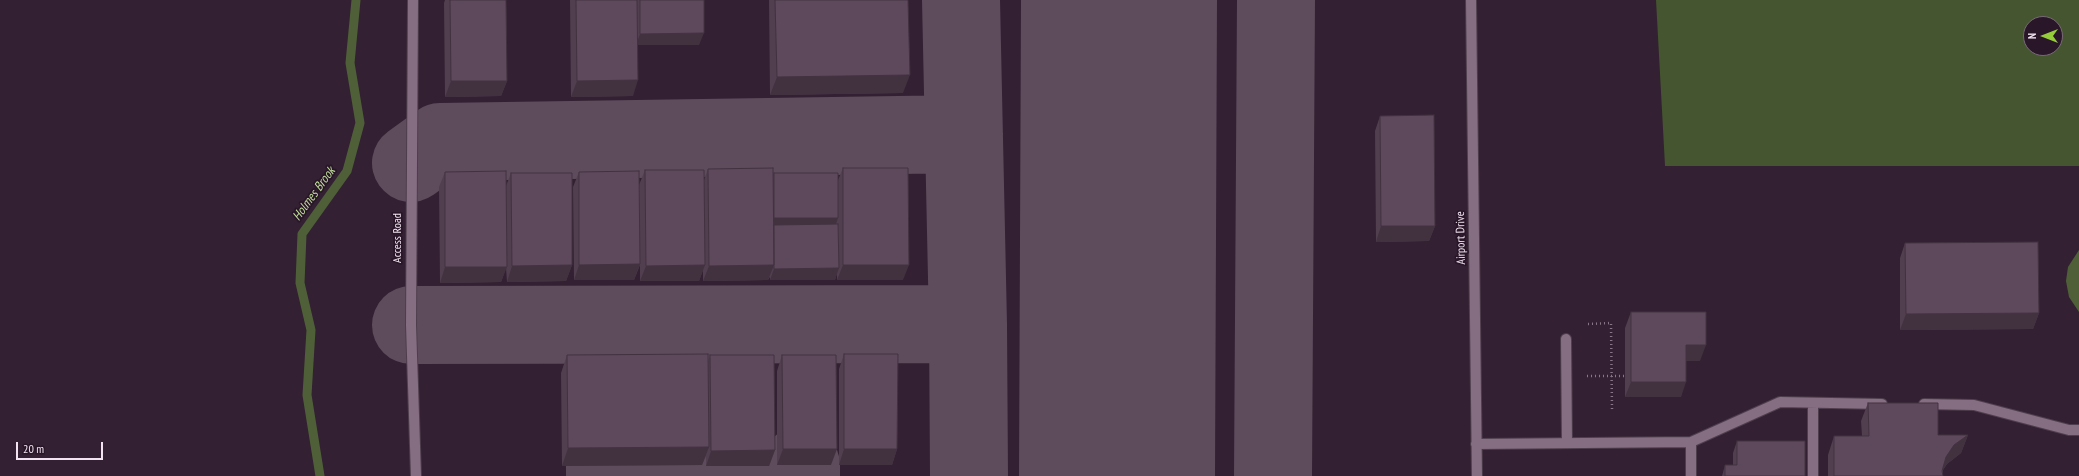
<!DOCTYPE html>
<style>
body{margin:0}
#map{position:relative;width:2079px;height:476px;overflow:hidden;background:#332032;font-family:"PT Sans Narrow",sans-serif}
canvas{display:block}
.north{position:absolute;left:2023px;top:16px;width:40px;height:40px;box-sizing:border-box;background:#291628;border:1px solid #796878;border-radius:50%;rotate:270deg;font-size:11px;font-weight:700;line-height:16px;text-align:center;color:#f1e4f0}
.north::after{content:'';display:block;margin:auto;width:14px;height:18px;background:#95cc3a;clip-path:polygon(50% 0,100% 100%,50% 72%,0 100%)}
.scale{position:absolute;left:16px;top:442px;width:87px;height:18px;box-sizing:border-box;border:2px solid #f1e4f0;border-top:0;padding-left:5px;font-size:12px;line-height:14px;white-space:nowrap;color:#f1e4f0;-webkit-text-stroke:3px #291628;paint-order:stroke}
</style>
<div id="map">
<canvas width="2079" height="476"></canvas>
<div class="north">N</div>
<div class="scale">20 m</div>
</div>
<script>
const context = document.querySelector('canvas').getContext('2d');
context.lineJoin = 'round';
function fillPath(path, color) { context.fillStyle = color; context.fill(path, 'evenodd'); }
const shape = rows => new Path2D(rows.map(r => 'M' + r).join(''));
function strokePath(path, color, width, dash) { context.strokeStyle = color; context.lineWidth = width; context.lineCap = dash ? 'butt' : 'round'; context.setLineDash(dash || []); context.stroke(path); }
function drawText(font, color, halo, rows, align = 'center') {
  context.font = font + ' "PT Sans Narrow",sans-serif'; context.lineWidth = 3.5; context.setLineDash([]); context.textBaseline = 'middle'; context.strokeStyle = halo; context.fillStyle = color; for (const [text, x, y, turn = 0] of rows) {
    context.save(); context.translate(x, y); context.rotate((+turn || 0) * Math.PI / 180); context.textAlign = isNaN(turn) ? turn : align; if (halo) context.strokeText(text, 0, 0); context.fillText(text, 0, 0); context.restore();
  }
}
const forest = shape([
 [1656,0,2079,0,2079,166,1665,166],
 [2031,24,2055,24,2055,48,2031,48]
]);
const water = shape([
 [2079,250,2079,312,2069,297,2066,281,2068,267]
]);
const stream = shape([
 [320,476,307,395,311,330,300,283,302,234,347,171,360,123,350,63,356,0]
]);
const taxiway = shape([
 [961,0,968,324,969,476],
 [411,163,440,142,964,134],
 [411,325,968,324],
 [672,465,672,476],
 [801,465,801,476],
 [605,466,605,476],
 [739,466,739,476],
 [1273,476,1276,0]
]);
const runway = shape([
 [1117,476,1119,0]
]);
const path = shape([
 [1588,324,1611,323,1612,409],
 [1587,376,1625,376]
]);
const minor = shape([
 [413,0,411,325,416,476],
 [1471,0,1477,476],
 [1566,339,1567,443],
 [1813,403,1813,476],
 [1924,404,1974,405,2069,430,2079,430],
 [1691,442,1691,476],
 [1476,444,1691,442,1780,402,1882,404]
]);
const wall = shape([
 [445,0,506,0,507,81,501,96,445,97,444,3],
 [570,0,704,0,699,45,638,45,633,96,571,97],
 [769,0,908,0,903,93,770,95],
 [1380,116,1435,226,1429,241,1376,242,1375,131],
 [843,168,903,280,837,280,837,273,835,280,770,280,770,277,768,280,703,281,703,270,699,281,640,281,640,265,634,280,574,280,573,187,579,172,639,185,645,170,704,180,708,169,773,174,838,180],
 [445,172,506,186,511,173,572,265,566,281,507,282,506,268,501,282,440,283,439,187],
 [1905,243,2039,313,2033,329,1900,330,1900,258],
 [1631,312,1700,361,1686,361,1681,397,1625,397,1625,328],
 [844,354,897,449,892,465,839,465,839,369],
 [567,355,708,362,710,355,775,450,769,466,706,466,706,456,702,465,562,466,561,373],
 [782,355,831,465,777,465,777,371],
 [1868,403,1938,435,1968,435,1961,453,1947,464,1943,470,1943,476,1828,476,1828,455,1834,436,1862,436,1861,421],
 [1737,441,1805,476,1722,476,1725,465,1733,465,1733,453]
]);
const shadedWall = shape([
 [704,33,699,45,636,45,640,34],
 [910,75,903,93,770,95,777,77],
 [638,80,633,96,571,97,577,81],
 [451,81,507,81,501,96,445,97],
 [774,218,838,218,834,230,774,225],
 [1381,226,1435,226,1429,241,1376,242],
 [640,264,634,280,574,280,579,265],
 [572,265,566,281,507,282,512,266],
 [705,265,699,281,640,281,646,266],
 [774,265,768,280,703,281,709,266],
 [843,265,909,265,903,280,837,280],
 [445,267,507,267,501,282,440,283],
 [839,268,835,280,770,280,774,269],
 [2039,313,2033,329,1900,330,1906,314],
 [1686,345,1706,345,1700,361,1680,361],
 [1631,382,1686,382,1681,397,1625,397],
 [1968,435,1961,453,1947,464,1939,475,1946,457,1954,445],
 [709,447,702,465,562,466,568,448],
 [783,449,837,449,831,465,777,465],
 [844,449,897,449,892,465,839,465],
 [775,450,769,466,706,466,711,451]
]);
const building = shape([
 [450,0,506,0,507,81,451,81,450,0],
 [576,0,637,0,638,80,577,81,576,0],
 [640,0,704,0,704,33,640,34,640,0],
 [775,0,908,0,910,75,777,77,775,0],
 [1434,115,1435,226,1381,226,1380,116,1434,115],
 [773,168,774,265,709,266,708,169,773,168],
 [843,168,908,168,909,265,843,265,843,168],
 [645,170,704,170,705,265,646,266,645,170],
 [506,171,507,267,445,267,445,172,506,171],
 [639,171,640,264,579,265,579,172,639,171],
 [511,173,572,173,572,265,512,266,511,173],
 [774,173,838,173,838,218,774,218,774,173],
 [838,224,839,268,774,269,774,225,838,224],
 [2038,242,2039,313,1906,314,1905,243,2038,242],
 [1631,312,1706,312,1706,345,1686,345,1686,382,1631,382,1631,312],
 [708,354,709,447,568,448,567,355,708,354],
 [844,354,898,354,897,449,844,449,844,354],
 [710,355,774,355,775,450,711,451,710,355],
 [782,355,836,355,837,449,783,449,782,355],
 [1868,403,1938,403,1938,435,1968,435,1954,445,1946,457,1942,471,1943,476,1834,476,1834,436,1869,436,1868,403],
 [1737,441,1805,441,1805,476,1725,476,1725,465,1737,465,1737,441]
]);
const streetNames = [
 ["Access Road",398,238,-90],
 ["Airport Drive",1461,238,-91]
];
const waterNames = [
 ["Holmes Brook",314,194,-54]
];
fillPath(forest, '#44552f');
fillPath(water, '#4f6039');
strokePath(stream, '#4f6039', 9);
strokePath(taxiway, '#5e4c5d', 78);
strokePath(runway, '#5e4c5d', 196);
strokePath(minor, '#4e3e4d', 12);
strokePath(path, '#887787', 2.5, [1, 3]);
strokePath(minor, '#856d82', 10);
fillPath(wall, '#513e4f');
fillPath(shadedWall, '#423240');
fillPath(building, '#5e485c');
strokePath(building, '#423240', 1);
drawText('12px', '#f1e4f0', '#291628', streetNames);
drawText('italic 13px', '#bfdd9b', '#291628', waterNames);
</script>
